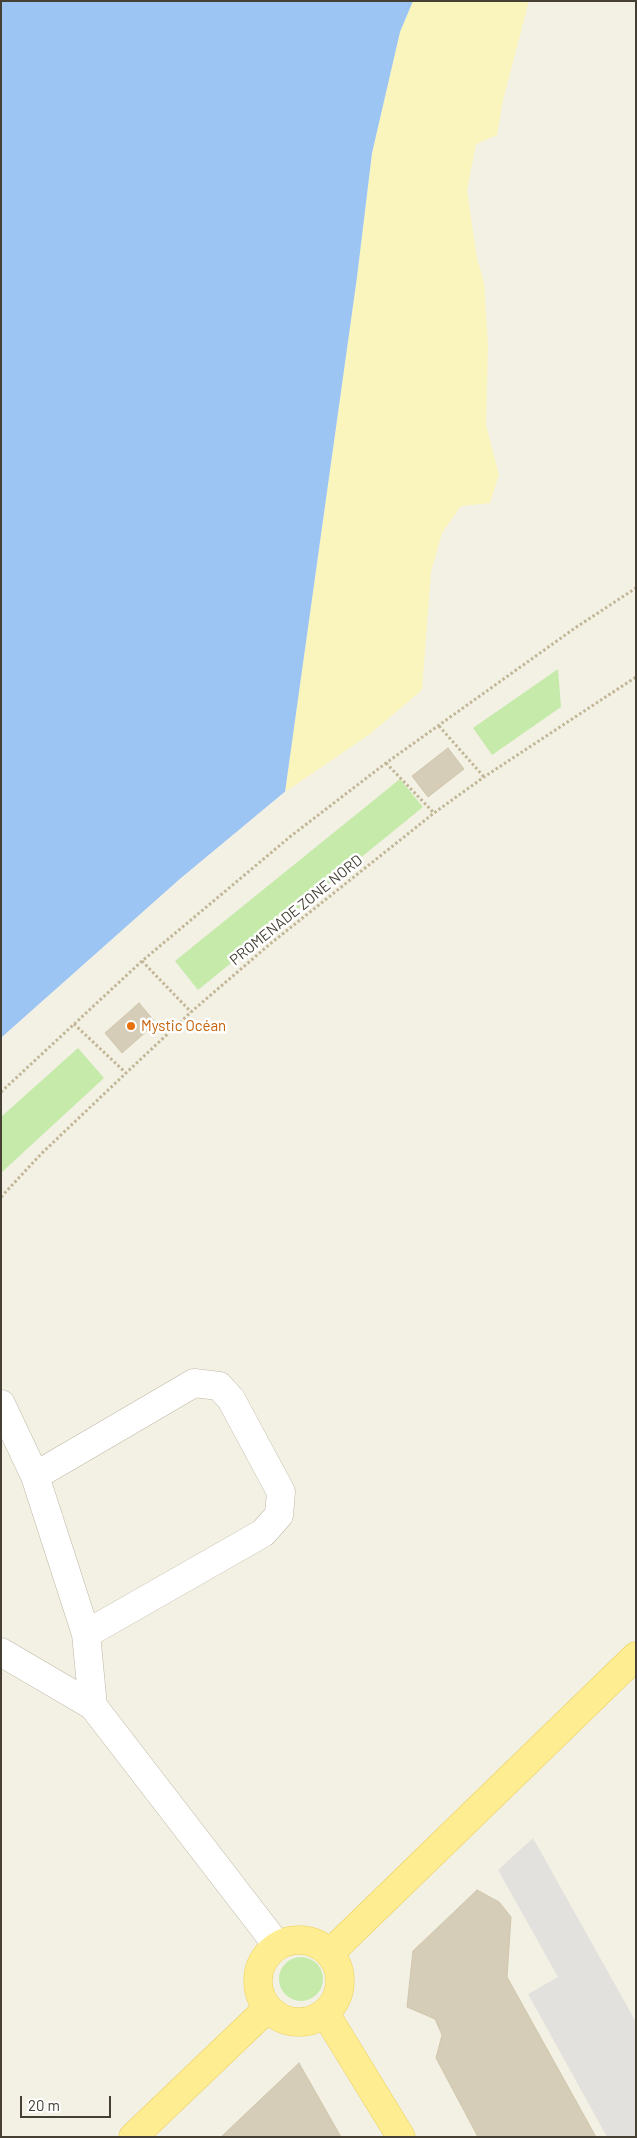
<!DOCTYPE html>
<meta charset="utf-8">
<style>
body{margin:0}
#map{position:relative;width:637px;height:2138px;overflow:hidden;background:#f3f0e4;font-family:Barlow,sans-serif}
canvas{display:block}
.frame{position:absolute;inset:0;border:2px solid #454033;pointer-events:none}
.scale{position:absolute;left:20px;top:2096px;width:91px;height:22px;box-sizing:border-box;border:2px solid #454033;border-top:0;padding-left:6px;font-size:15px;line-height:18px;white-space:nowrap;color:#454033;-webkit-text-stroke:4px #fff;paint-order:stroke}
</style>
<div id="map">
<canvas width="637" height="2138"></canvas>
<div class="frame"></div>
<div class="scale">20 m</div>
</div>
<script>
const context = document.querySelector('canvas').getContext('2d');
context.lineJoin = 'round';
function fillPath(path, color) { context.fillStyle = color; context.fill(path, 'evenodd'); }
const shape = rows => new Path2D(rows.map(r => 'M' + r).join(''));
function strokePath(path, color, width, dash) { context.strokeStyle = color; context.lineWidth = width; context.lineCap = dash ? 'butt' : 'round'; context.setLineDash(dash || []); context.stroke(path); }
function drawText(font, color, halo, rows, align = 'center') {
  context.font = font + ' Barlow,sans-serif'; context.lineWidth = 5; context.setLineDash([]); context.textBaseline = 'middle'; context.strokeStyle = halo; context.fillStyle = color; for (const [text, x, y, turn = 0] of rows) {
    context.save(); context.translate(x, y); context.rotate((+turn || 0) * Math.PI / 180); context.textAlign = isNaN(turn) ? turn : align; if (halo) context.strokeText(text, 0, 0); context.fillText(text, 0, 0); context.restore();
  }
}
const green = shape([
 [558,669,561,707,492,755,473,728],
 [400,779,423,807,198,990,175,961],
 [78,1048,104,1078,1,1173,1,1117],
 '279 1979a22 22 0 1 1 44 0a22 22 0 1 1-44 0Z'
]);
const sand = shape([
 [413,1,529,1,503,100,497,135,476,144,467,190,477,259,484,282,488,346,486,425,499,475,490,503,461,506,442,533,431,572,422,690,370,734,285,792,357,277,372,153,400,31]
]);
const parking = shape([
 [533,1838,636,2022,636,2137,607,2137,528,1994,558,1977,498,1870]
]);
const water = shape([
 [1,1,413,1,400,32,372,153,357,277,285,792,180,879,1,1038]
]);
const pier = shape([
 [287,790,286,794,182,881,1,1040,1,1038,180,879]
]);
const building = shape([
 [448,748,464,769,428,797,412,776,448,748],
 [139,1003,156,1023,122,1053,105,1033,139,1003],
 [477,1890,499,1902,511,1917,507,1977,596,2137,478,2137,436,2058,442,2035,435,2019,407,2007,413,1951,477,1890],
 [299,2063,341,2137,221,2137,299,2063]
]);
const path = shape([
 [439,726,484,777],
 [386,763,434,813],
 [142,961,191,1012],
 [74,1024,126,1073],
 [1,1092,142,961,291,836,386,763,575,628,636,588],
 [1,1197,41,1154,126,1073,191,1012,270,944,434,813,484,777,636,677]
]);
const minor = shape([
 [1,1404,35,1476,86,1634,93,1706,277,1945],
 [35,1476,194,1383,219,1386,231,1399,281,1492,279,1515,263,1533,86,1634],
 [1,1652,93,1706]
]);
const major = shape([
 '258 1981a41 41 0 1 1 82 0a41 41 0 1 1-82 0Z',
 [330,1953,636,1656],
 [325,2013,401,2137],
 [133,2137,268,2008]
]);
const markers = [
 [131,1026,5,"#e8710a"]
];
const streetNames = [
 ["PROMENADE ZONE NORD",296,910,-39]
];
const foodNames = [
 ["Mystic Océan",141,1026]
];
fillPath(green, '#c5eaaa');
fillPath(sand, '#faf5bc');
fillPath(parking, '#e3e1dd');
fillPath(water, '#9cc5f4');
fillPath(pier, '#f3f0e4');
fillPath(building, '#d5cdb8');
strokePath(building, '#d0c6ab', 1);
strokePath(minor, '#bfb9a6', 29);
strokePath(major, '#ead05a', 29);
strokePath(path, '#c1b796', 3, [2.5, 2.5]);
strokePath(minor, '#fff', 28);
strokePath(major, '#ffed91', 28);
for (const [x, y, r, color] of markers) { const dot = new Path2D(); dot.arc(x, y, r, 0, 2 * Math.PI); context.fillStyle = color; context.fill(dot); strokePath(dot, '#fff', 2); }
drawText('15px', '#454033', '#fff', streetNames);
drawText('15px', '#c56008', '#fff', foodNames, 'left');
</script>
